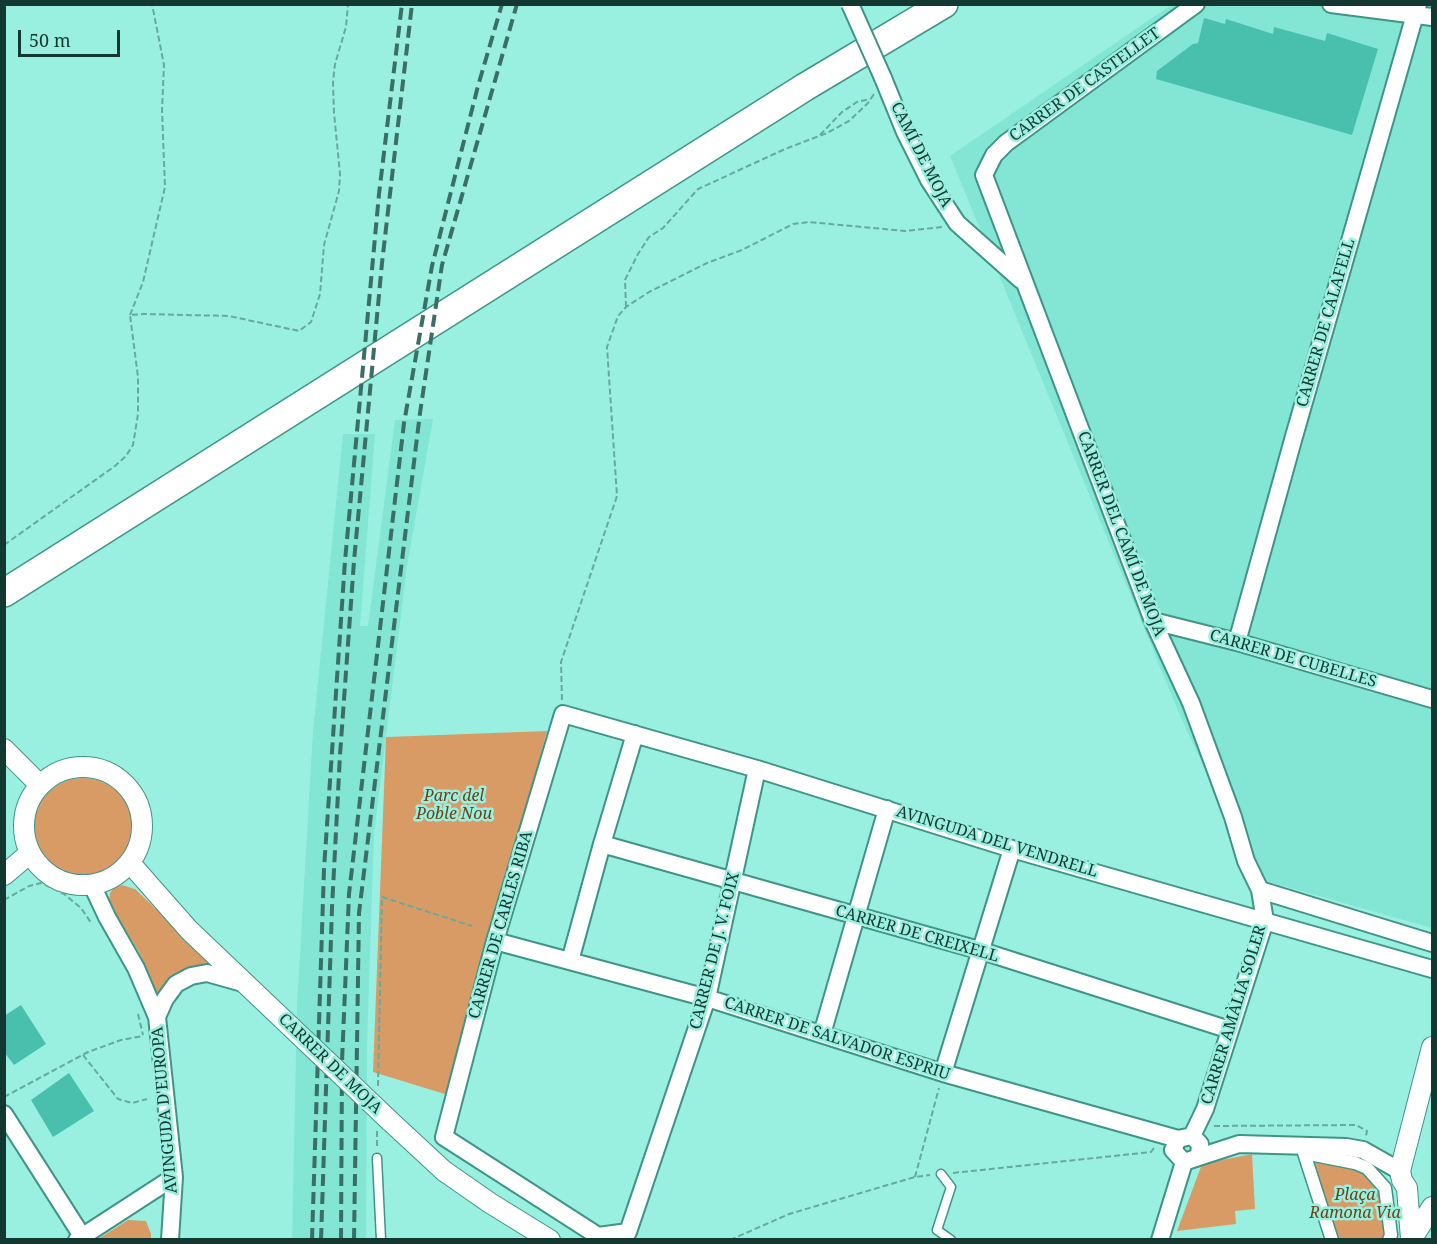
<!DOCTYPE html>
<meta charset="utf-8">
<style>
body{margin:0}
#map{position:relative;width:1437px;height:1244px;overflow:hidden;background:#9af0e0;font-family:"Noto Serif",serif}
canvas{display:block}
.frame{position:absolute;inset:0;border:6px solid #133831;pointer-events:none}
.scale{position:absolute;left:18px;top:30px;width:102px;height:27px;box-sizing:border-box;border:3px solid #133831;border-top:0;padding-left:8px;font-size:18px;line-height:21px;white-space:nowrap;color:#133831;-webkit-text-stroke:4px #9af0e0;paint-order:stroke}
</style>
<div id="map">
<canvas width="1437" height="1244"></canvas>
<div class="frame"></div>
<div class="scale">50 m</div>
</div>
<script>
const context = document.querySelector('canvas').getContext('2d');
context.lineJoin = 'round';
function fillPath(path, color) { context.fillStyle = color; context.fill(path, 'evenodd'); }
const shape = rows => new Path2D(rows.map(r => 'M' + r).join(''));
function strokePath(path, color, width, dash) { context.strokeStyle = color; context.lineWidth = width; context.lineCap = dash ? 'butt' : 'round'; context.setLineDash(dash || []); context.stroke(path); }
function drawText(font, color, halo, rows, align = 'center') {
  context.font = font + ' "Noto Serif",serif'; context.lineWidth = 5; context.setLineDash([]); context.textBaseline = 'middle'; context.strokeStyle = halo; context.fillStyle = color; for (const [text, x, y, turn = 0] of rows) {
    context.save(); context.translate(x, y); context.rotate((+turn || 0) * Math.PI / 180); context.textAlign = isNaN(turn) ? turn : align; if (halo) context.strokeText(text, 0, 0); context.fillText(text, 0, 0); context.restore();
  }
}
const built = shape([
 [1171,5,1432,5,1432,928,1255,878,1179,713,950,156],
 [433,419,407,566,374,834,367,1044,366,1239,292,1240,297,1006,313,731,343,434,375,434,360,626,368,626,395,420]
]);
const green = shape([
 [547,731,448,1095,373,1072,386,737],
 '34 827a49 49 0 1 1 98 0a49 49 0 1 1-98 0Z',
 [122,885,135,889,214,965,200,967,160,1001,139,952,109,904,110,893,114,888],
 [1252,1154,1255,1209,1235,1211,1236,1224,1177,1231,1202,1164],
 [1305,1154,1355,1163,1385,1189,1388,1239,1333,1239],
 [128,1220,146,1221,151,1234,151,1239,98,1239]
]);
const building = shape([
 [1204,18,1225,24,1226,19,1273,34,1274,27,1325,41,1327,33,1378,49,1352,135,1156,79,1157,71,1193,44,1198,43],
 [21,1005,46,1044,14,1065,4,1052,4,1016],
 [69,1073,94,1111,53,1137,31,1100]
]);
const path = shape([
 [820,135,842,112,857,102,870,99],
 [626,307,625,280,638,254,649,237,663,228,698,189,785,149,827,133,849,121,868,103,874,94],
 [130,315,143,282,165,187,162,110,164,65,152,4],
 [4,545,115,466,126,456,133,445,138,414,138,377,130,315,144,314,229,316,299,331,311,322,320,294,324,245,339,191,340,174,334,113,333,82,335,64,346,27,348,4],
 [562,700,561,662,617,496,607,347,618,316,626,307,649,292,707,263,742,250,793,224,809,222,905,231,942,227],
 [4,900,29,886,41,883,64,894,81,908,92,924],
 [138,1014,143,1035],
 [83,1055,118,1099,132,1103,147,1099],
 [378,1086,382,897,472,926],
 [4,1097,88,1052,121,1040,143,1036],
 [1214,1126,1356,1125,1367,1131,1366,1136],
 [377,1146,377,1131],
 [953,1173,1151,1152,1154,1148],
 [915,1177,939,1088],
 [730,1240,789,1214,915,1177,930,1175]
]);
const service = shape([
 [377,1158,381,1240],
 [941,1174,951,1187,937,1230,951,1240]
]);
const pedestrian = shape([
 [1332,1240,1304,1153,1355,1163,1367,1168,1385,1188,1391,1235,1389,1240]
]);
const minor = shape([
 [1331,4,1432,17],
 [883,78,905,132,929,180,957,223,1021,280],
 [1153,621,1237,642,1432,699],
 [1237,642,1293,440,1418,4],
 [757,769,707,998,628,1232,598,1236,444,1137,495,941,563,714,757,769,1012,849,1432,969],
 [602,844,982,951,1230,1030],
 [92,885,107,917,136,968,157,1017,174,1177,170,1240],
 [1260,890,1432,943],
 [495,941,707,998,943,1073,1178,1139],
 [570,961,602,844,635,734],
 [157,1017,165,999,176,984,191,976,207,973,246,984],
 [822,1034,887,809],
 [943,1073,1012,849],
 [4,1114,82,1236],
 [1192,1136,1205,1109,1265,921,1260,890,1246,861,1233,817,1191,703,1153,621,984,175,994,155,1006,143,1196,4],
 [1192,1136,1200,1144,1199,1157,1184,1162,1173,1150,1178,1139,1192,1136],
 [1199,1157,1239,1144,1346,1147,1363,1150,1400,1171],
 [77,1240,174,1177],
 [1160,1240,1184,1162]
]);
const tertiary = shape([
 [4,749,40,785],
 '24 826a59 59 0 1 1 118 0a59 59 0 1 1-118 0Z',
 [130,863,189,930,291,1027],
 [4,875,30,853],
 [390,1121,444,1171,490,1203,550,1240],
 [1411,1239,1407,1188,1402,1180,1400,1171,1432,1047],
 [1411,1240,1432,1207]
]);
const trunk = shape([
 [4,593,805,87,944,4]
]);
const rail = shape([
 [312,1240,324,869,345,561,379,194,402,4],
 [321,1240,332,908,340,755,354,561,382,263,412,4],
 [341,1240,342,1062,349,894,404,423,432,266,478,86,502,4],
 [354,1240,359,913,420,413,442,265,517,4]
]);
const minorBridge = shape([
 [850,4,883,78]
]);
const tertiaryBridge = shape([
 [291,1027,390,1121]
]);
const streetNames = [
 ["CARRER DE CASTELLET",1085,85,-36],
 ["CAMÍ DE MOJA",921,155,63],
 ["CARRER DE CALAFELL",1326,323,-74],
 ["CARRER DEL CAMÍ DE MOJA",1121,534,69],
 ["CARRER DE CUBELLES",1293,659,16],
 ["AVINGUDA DEL VENDRELL",997,842,17],
 ["CARRER DE CARLES RIBA",501,925,-74],
 ["CARRER DE CREIXELL",917,934,16],
 ["CARRER DE J. V. FOIX",715,951,-76],
 ["CARRER AMÀLIA SOLER",1234,1015,-73],
 ["CARRER DE SALVADOR ESPRIU",837,1039,18],
 ["CARRER DE MOJA",330,1064,44],
 ["AVINGUDA D'EUROPA",165,1110,-95]
];
const parkNames = [
 ["Parc del",454,796],
 ["Poble Nou",454,814],
 ["Plaça",1355,1195],
 ["Ramona Via",1355,1213]
];
fillPath(built, '#83e5d4');
fillPath(green, '#d99b66');
fillPath(building, '#48c0ad');
strokePath(service, '#3e9587', 11);
strokePath(pedestrian, '#3e9587', 15);
strokePath(minor, '#3e9587', 20);
strokePath(tertiary, '#3e9587', 22);
strokePath(trunk, '#3e9587', 30);
strokePath(path, '#66aa9d', 2, [6, 3]);
strokePath(service, '#fff', 8);
strokePath(pedestrian, '#fff', 12);
strokePath(minor, '#fff', 16);
strokePath(tertiary, '#fff', 20);
strokePath(trunk, '#fff', 27);
strokePath(rail, '#3b6e65', 4, [12, 6]);
strokePath(minorBridge, '#3e9587', 20, []);
strokePath(tertiaryBridge, '#3e9587', 22, []);
strokePath(minorBridge, '#fff', 16);
strokePath(tertiaryBridge, '#fff', 20);
drawText('16px', '#133831', '#9af0e0', streetNames);
drawText('italic 16px', '#6e4216', '#9af0e0', parkNames);
</script>
